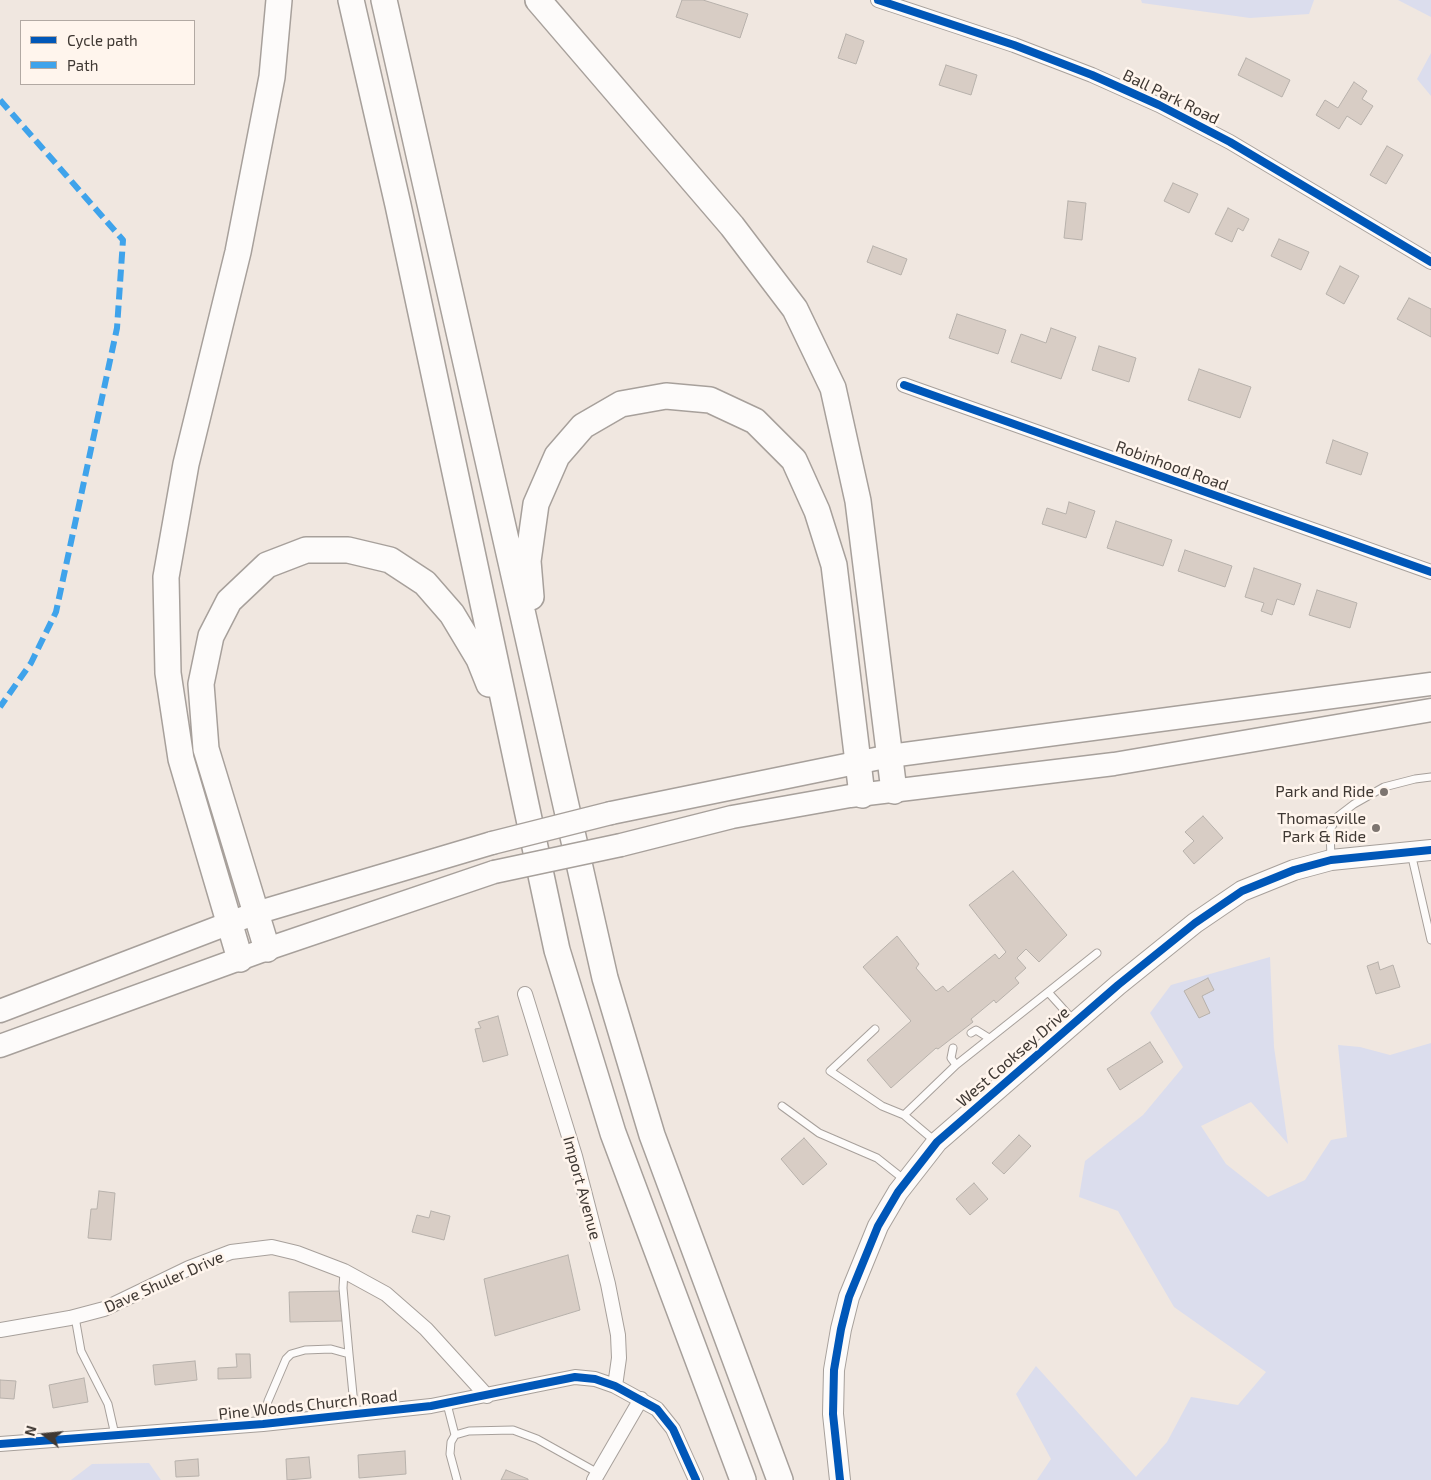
<!DOCTYPE html>
<style>
body{margin:0}
#map{position:relative;width:1431px;height:1480px;overflow:hidden;background:#f0e7e0;font-family:"Exo 2",sans-serif}
canvas{display:block}
.legend{position:absolute;left:20px;top:20px;width:175px;height:65px;box-sizing:border-box;background:#fff5ed;border:1px solid #b2a9a3;margin:0;padding:6px 9px;list-style:none;font-size:15px;color:#3f3833}
.legend li{display:flex;align-items:center;gap:10px;height:25px}
.legend b{width:25px;border:1px solid #b2a9a3}
.north{position:absolute;left:20px;top:1410px;width:50px;height:50px;-webkit-text-stroke:4px #fff5ed;paint-order:stroke;rotate:286deg;font-size:14px;font-weight:700;line-height:20px;text-align:center;color:#3f3833}
.north::after{content:'';display:block;margin:auto;width:18px;height:22px;background:#3f3833;clip-path:polygon(50% 0,100% 100%,50% 72%,0 100%)}
</style>
<div id="map">
<canvas width="1431" height="1480"></canvas>
<ul class="legend">
<li><b style="height:6px;background:#0057b8"></b>Cycle path</li>
<li><b style="height:6px;background:#3fa3eb"></b>Path</li>
</ul>
<div class="north">N</div>
</div>
<script>
const context = document.querySelector('canvas').getContext('2d');
context.lineJoin = 'round';
function fillPath(path, color) { context.fillStyle = color; context.fill(path, 'evenodd'); }
const shape = rows => new Path2D(rows.map(r => 'M' + r).join(''));
function strokePath(path, color, width, dash) { context.strokeStyle = color; context.lineWidth = width; context.lineCap = dash ? 'butt' : 'round'; context.setLineDash(dash || []); context.stroke(path); }
function drawText(font, color, halo, rows, align = 'center') {
  context.font = font + ' "Exo 2",sans-serif'; context.lineWidth = 5; context.setLineDash([]); context.textBaseline = 'middle'; context.strokeStyle = halo; context.fillStyle = color; for (const [text, x, y, turn = 0] of rows) {
    context.save(); context.translate(x, y); context.rotate((+turn || 0) * Math.PI / 180); context.textAlign = isNaN(turn) ? turn : align; if (halo) context.strokeText(text, 0, 0); context.fillText(text, 0, 0); context.restore();
  }
}
const green = shape([
 [1141,0,1314,0,1309,14,1250,18,1142,3],
 [1398,0,1431,0,1431,17],
 [1431,53,1431,96,1417,79],
 [1270,957,1274,1047,1288,1144,1251,1102,1201,1126,1226,1164,1268,1197,1305,1180,1331,1140,1347,1137,1338,1045,1360,1047,1390,1055,1431,1043,1431,1480,1037,1480,1051,1459,1016,1394,1036,1366,1136,1477,1167,1442,1191,1397,1238,1405,1266,1372,1174,1307,1118,1211,1079,1197,1085,1161,1143,1115,1183,1067,1150,1013,1171,985],
 [149,1463,161,1480,71,1480,92,1464]
]);
const building = shape([
 [682,0,703,0,748,14,740,38,676,17,682,0],
 [846,34,864,41,856,64,838,58,846,34],
 [1246,58,1290,80,1282,97,1238,75,1246,58],
 [946,65,977,75,971,95,939,85,946,65],
 [1354,82,1367,91,1362,99,1373,106,1361,125,1347,116,1339,129,1316,115,1325,100,1338,108,1354,82],
 [1387,146,1403,155,1386,184,1370,175,1387,146],
 [1173,183,1198,194,1189,213,1164,201,1173,183],
 [1068,201,1086,203,1082,240,1064,238,1068,201],
 [1228,208,1249,219,1243,231,1238,228,1232,242,1215,234,1228,208],
 [1279,239,1309,252,1301,270,1271,256,1279,239],
 [873,246,907,259,901,275,867,262,873,246],
 [1340,266,1359,276,1344,304,1326,294,1340,266],
 [1409,298,1431,309,1431,337,1397,319,1409,298],
 [957,314,1006,330,998,354,949,338,957,314],
 [1051,328,1076,337,1061,379,1011,362,1021,334,1046,343,1051,328],
 [1099,346,1136,358,1129,382,1092,370,1099,346],
 [1199,369,1251,387,1240,418,1188,400,1199,369],
 [1333,440,1368,453,1361,475,1326,463,1333,440],
 [1069,502,1095,511,1086,538,1042,524,1047,508,1066,514,1069,502],
 [1116,521,1172,540,1163,566,1107,548,1116,521],
 [1185,550,1232,566,1225,587,1178,571,1185,550],
 [1254,568,1301,584,1294,605,1277,599,1272,615,1261,611,1264,603,1245,597,1254,568],
 [1317,590,1357,603,1350,628,1309,615,1317,590],
 [1203,816,1223,838,1194,864,1183,851,1194,841,1185,832,1203,816],
 [1013,871,1067,935,1039,962,1026,949,1017,958,1026,968,1015,978,1019,983,996,1003,994,1000,971,1019,973,1022,938,1049,936,1048,891,1088,867,1060,911,1021,863,967,897,936,919,964,916,968,936,991,943,986,948,992,995,954,999,959,1006,952,969,905,1013,871],
 [1378,962,1380,970,1393,965,1400,987,1376,994,1367,966,1378,962],
 [1208,978,1214,990,1202,996,1210,1013,1199,1018,1184,991,1208,978],
 [498,1016,508,1055,483,1062,475,1029,481,1028,478,1022,498,1016],
 [1150,1042,1163,1062,1120,1090,1107,1069,1150,1042],
 [1019,1135,1031,1146,1004,1174,992,1163,1019,1135],
 [804,1138,827,1164,803,1185,781,1159,804,1138],
 [974,1183,988,1199,970,1215,956,1199,974,1183],
 [99,1191,115,1193,111,1240,88,1238,91,1209,97,1209,99,1191],
 [431,1211,450,1216,444,1240,412,1232,417,1215,429,1218,431,1211],
 [568,1255,580,1310,495,1336,484,1279,568,1255],
 [342,1291,342,1321,290,1322,289,1292,342,1291],
 [236,1354,250,1354,251,1378,218,1379,218,1368,237,1367,236,1354],
 [195,1361,197,1380,155,1385,153,1365,195,1361],
 [84,1378,88,1402,53,1408,49,1385,84,1378],
 [0,1380,16,1381,14,1399,0,1398,0,1380],
 [405,1451,406,1474,359,1478,358,1455,405,1451],
 [309,1457,311,1478,287,1480,286,1459,309,1457],
 [198,1459,199,1476,176,1477,175,1461,198,1459],
 [506,1470,528,1479,528,1480,501,1480,506,1470]
]);
const lane = shape([
 [1411,853,1431,940],
 [1331,859,1330,830,1337,817,1354,804,1384,787,1415,779,1431,777],
 [1048,992,1097,953],
 [875,1029,830,1071,882,1106,904,1115],
 [971,1033,976,1030,989,1038],
 [953,1048,951,1058,956,1065],
 [782,1106,819,1133,877,1158,906,1181],
 [936,1142,904,1115,956,1065,1048,992,1074,1021],
 [344,1271,343,1288,349,1354],
 [75,1317,81,1351,108,1404,115,1435],
 [447,1404,455,1435],
 [263,1424,268,1401,286,1359,291,1354,305,1350,331,1349,349,1354,355,1415],
 [457,1480,450,1454,451,1442,455,1435,469,1431,513,1430,537,1439,598,1473]
]);
const street = shape([
 [878,0,1014,45,1092,75,1159,105,1230,142,1431,262],
 [904,385,1431,572],
 [525,994,575,1156,608,1284,618,1335,619,1358,615,1386],
 [0,1330,70,1318,104,1309,189,1268,231,1252,272,1247,297,1253,344,1271,386,1294,426,1329,487,1396],
 [0,1444,263,1424,431,1406,575,1377,595,1379,615,1386,657,1409,673,1429,696,1480],
 [594,1480,641,1399]
]);
const secondary = shape([
 [840,1480,833,1414,834,1370,841,1329,849,1297,878,1226,898,1192,937,1142,1118,985,1195,923,1242,891,1294,870,1331,860,1431,850]
]);
const primary = shape([
 [611,813,890,756,1431,684],
 [621,845,732,817,850,796,1114,764,1431,710],
 [0,1011,256,913,492,843],
 [0,1046,267,949,494,872]
]);
const highway = shape([
 [351,0,398,205,557,950,613,1133,743,1480],
 [384,0,605,978,652,1135,780,1480],
 [538,0,732,226,795,309,833,388,858,501,894,791],
 [531,597,528,561,536,504,557,456,583,426,621,404,666,396,710,400,755,421,794,460,817,511,834,565,862,795],
 [267,949,206,749,201,684,211,636,229,601,267,565,306,550,348,550,390,560,425,583,452,614,479,659,489,684],
 [240,959,181,759,168,673,166,577,186,464,238,252,272,77,279,0]
]);
const primaryBridge = shape([
 [492,843,611,813],
 [494,872,621,845]
]);
const quiet = shape([
 [0,100,123,240,117,328,56,612,31,663,0,707]
]);
const cycleway = shape([
 [878,0,1014,45,1092,75,1159,105,1230,142,1431,262],
 [904,385,1431,572],
 [0,1444,263,1424,431,1406,575,1377,595,1379,615,1386,657,1409,673,1429,696,1480],
 [840,1480,833,1414,834,1370,841,1329,849,1297,878,1226,898,1192,937,1142,1118,985,1195,923,1242,891,1294,870,1331,860,1431,850]
]);
const markers = [
 [1384,792,5,"#7d7570"],
 [1376,828,5,"#7d7570"]
];
const streetNames = [
 ["Ball Park Road",1171,97,26],
 ["Robinhood Road",1172,466,20],
 ["West Cooksey Drive",1013,1057,-41],
 ["Import Avenue",582,1188,75],
 ["Dave Shuler Drive",164,1282,-24],
 ["Pine Woods Church Road",308,1405,-6]
];
const poiNames = [
 ["Park and Ride",1374,792],
 ["Thomasville",1366,819],
 ["Park & Ride",1366,837]
];
fillPath(green, '#dbdded');
fillPath(building, '#d8cdc5');
strokePath(building, '#b7b1ab', 1);
strokePath(lane, '#a7a09b', 9);
strokePath(street, '#a7a09b', 16);
strokePath(secondary, '#a7a09b', 22);
strokePath(primary, '#a7a09b', 25);
strokePath(highway, '#a7a09b', 28);
strokePath(lane, '#fdfbfa', 7);
strokePath(street, '#fdfbfa', 14);
strokePath(secondary, '#fdfbfa', 20);
strokePath(primary, '#fdfbfa', 22);
strokePath(highway, '#fdfbfa', 25);
strokePath(primaryBridge, '#a7a09b', 25, []);
strokePath(primaryBridge, '#fdfbfa', 22);
strokePath(quiet, '#3fa3eb', 6, [12, 6]);
strokePath(cycleway, '#0057b8', 8);
for (const [x, y, r, color] of markers) { const dot = new Path2D(); dot.arc(x, y, r, 0, 2 * Math.PI); context.fillStyle = color; context.fill(dot); strokePath(dot, '#fff5ed', 2); }
drawText('16px', '#3f3833', '#fff5ed', streetNames);
drawText('16px', '#3f3833', '#fff5ed', poiNames, 'right');
</script>
